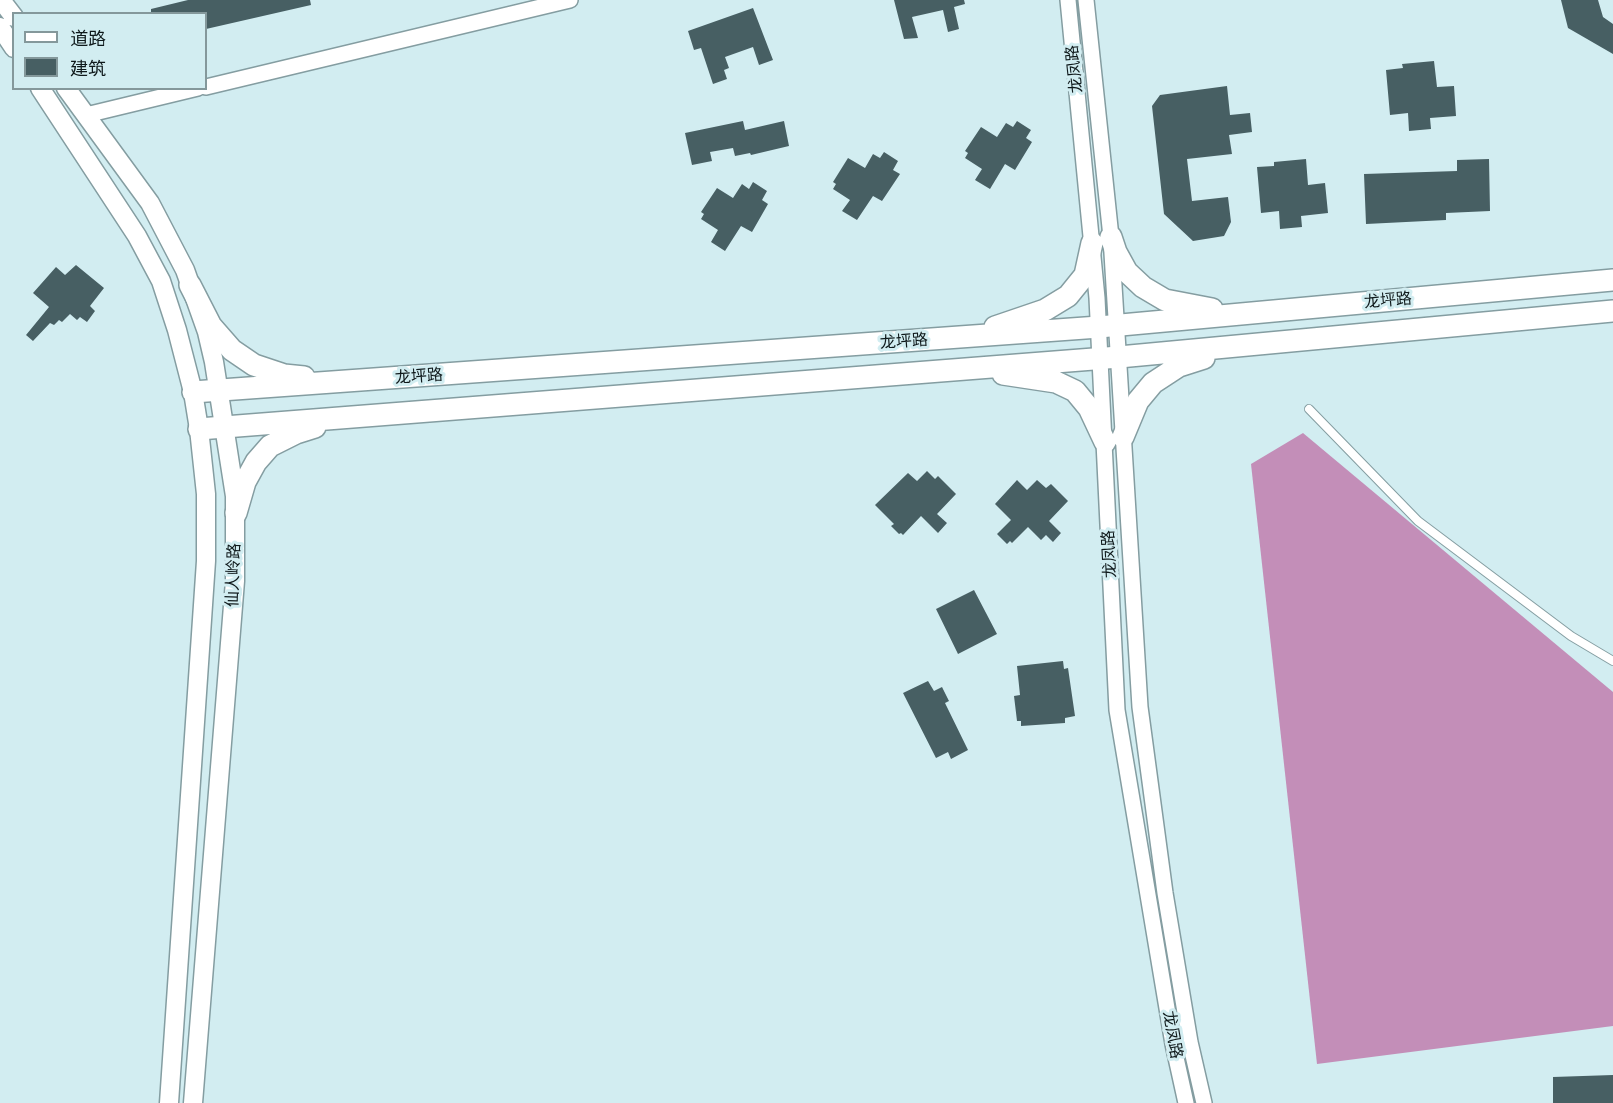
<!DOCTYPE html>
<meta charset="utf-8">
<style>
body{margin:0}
#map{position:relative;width:1613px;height:1103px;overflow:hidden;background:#d2edf1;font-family:"Space Grotesk","Noto Sans SC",sans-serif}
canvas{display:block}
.legend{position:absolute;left:12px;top:12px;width:195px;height:78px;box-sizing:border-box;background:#d2edf1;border:2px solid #84989b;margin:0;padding:8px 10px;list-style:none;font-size:18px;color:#0f191b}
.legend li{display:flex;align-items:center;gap:12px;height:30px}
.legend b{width:30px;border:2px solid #84989b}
</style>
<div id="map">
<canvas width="1613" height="1103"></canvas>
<ul class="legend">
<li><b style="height:8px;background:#fff"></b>道路</li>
<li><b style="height:16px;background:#475f63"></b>建筑</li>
</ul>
</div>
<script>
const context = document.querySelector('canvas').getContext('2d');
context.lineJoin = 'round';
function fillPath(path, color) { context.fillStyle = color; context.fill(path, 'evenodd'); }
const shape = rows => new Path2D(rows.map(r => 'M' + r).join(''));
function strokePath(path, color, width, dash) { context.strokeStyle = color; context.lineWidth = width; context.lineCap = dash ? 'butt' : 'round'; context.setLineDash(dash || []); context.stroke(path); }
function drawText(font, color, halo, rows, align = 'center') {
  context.font = font + ' "Space Grotesk","Noto Sans SC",sans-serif'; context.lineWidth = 6; context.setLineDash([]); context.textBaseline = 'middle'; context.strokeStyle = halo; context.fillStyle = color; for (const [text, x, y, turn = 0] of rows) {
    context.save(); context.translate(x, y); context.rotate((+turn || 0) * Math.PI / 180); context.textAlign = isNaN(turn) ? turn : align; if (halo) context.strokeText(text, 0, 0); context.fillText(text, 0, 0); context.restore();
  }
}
const forest = shape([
 [1303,433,1613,692,1613,1026,1317,1064,1251,464]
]);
const building = shape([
 [188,0,310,0,311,5,206,29,206,14,151,14,151,9],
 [894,0,964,0,965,4,954,7,959,29,948,32,943,10,912,17,918,38,904,39],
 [1561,0,1598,0,1603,17,1613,24,1613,54,1568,28],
 [753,8,773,60,759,65,753,47,725,57,729,68,724,70,727,79,713,84,701,48,694,50,688,31],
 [1434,61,1437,87,1454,86,1456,116,1430,118,1431,129,1409,131,1408,113,1390,115,1386,70,1403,68,1402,64],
 [1227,86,1230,115,1250,113,1252,132,1229,135,1232,154,1187,159,1192,201,1228,197,1231,222,1224,236,1193,241,1164,214,1152,106,1160,95],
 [743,121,745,130,784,121,789,146,751,155,750,153,735,156,733,148,710,152,712,161,692,165,685,133],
 [1017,121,1031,130,1026,138,1032,142,1015,170,1005,164,990,189,975,180,982,169,965,158,968,153,965,151,981,127,997,137,1006,123,1013,127],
 [884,152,898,161,893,170,900,174,882,201,873,196,857,220,842,211,850,200,833,189,836,184,833,182,848,158,865,168,873,154,880,158],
 [1306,159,1308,185,1325,183,1328,213,1301,216,1302,227,1280,229,1279,211,1261,213,1257,167,1274,166,1274,162],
 [1489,159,1490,211,1446,213,1446,220,1366,224,1364,174,1457,171,1457,160],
 [753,182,767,191,762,200,768,204,752,232,741,226,725,251,711,242,718,230,701,219,704,214,701,212,717,188,733,198,742,184,749,189],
 [76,265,104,288,90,306,95,311,87,322,80,317,77,320,70,314,62,322,59,320,54,325,50,323,33,341,26,335,49,307,33,293,56,267,65,275],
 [927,471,935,479,938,476,956,494,937,514,947,523,938,533,921,516,903,535,901,533,899,534,891,526,894,524,875,505,908,473,917,481],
 [1017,480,1027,490,1037,480,1046,488,1051,484,1068,501,1049,521,1061,533,1053,542,1046,535,1041,540,1028,527,1012,543,1010,541,1007,544,997,534,1011,520,995,504],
 [974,590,997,634,958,654,936,609],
 [1063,661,1064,669,1068,668,1075,716,1065,718,1065,723,1021,726,1021,721,1017,721,1014,696,1020,695,1017,666],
 [928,681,934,691,942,687,949,701,945,703,968,750,951,759,948,752,936,758,903,693],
 [1613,1075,1613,1103,1553,1103,1553,1077]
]);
const service = shape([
 [1309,409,1418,521,1571,636,1613,661]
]);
const minor = shape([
 [1068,0,1097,298,1117,710,1173,1044,1186,1103],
 [1086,0,1111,237,1140,707,1165,893,1190,1042,1204,1103],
 [206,87,570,0],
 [86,115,198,88]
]);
const tertiary = shape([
 [1,0,14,17],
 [0,27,14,48],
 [40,88,137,236,161,281,177,330,193,392,199,429,206,494,206,561,169,1103],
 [66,88,150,203,185,270,207,332,214,362,235,496,235,581,193,1103]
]);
const secondary = shape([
 [1111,237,1116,252,1127,272,1143,287,1165,300,1212,309],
 [190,285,211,326,232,350,254,365,284,375,304,377],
 [995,327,1045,310,1068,296,1085,275,1092,243],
 [1003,374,1056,382,1075,391,1089,408,1105,442],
 [193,392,1099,327,1613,280],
 [199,429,1119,357,1613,311],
 [1123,437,1138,401,1153,383,1179,366,1204,358],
 [236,513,245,482,256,462,270,446,296,433,315,427]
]);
const streetNames = [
 ["龙凤路",1075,69,-96],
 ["龙坪路",1388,301,-5],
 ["龙坪路",904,342,-4],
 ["龙坪路",419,377,-4],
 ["龙凤路",1110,554,-93],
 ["仙人岭路",234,575,-88],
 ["龙凤路",1172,1035,80]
];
fillPath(forest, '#c38eb8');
fillPath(building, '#475f63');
strokePath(service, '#849da1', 10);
strokePath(minor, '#849da1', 18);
strokePath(tertiary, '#849da1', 21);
strokePath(secondary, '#849da1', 24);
strokePath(service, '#fff', 8);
strokePath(minor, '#fff', 15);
strokePath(tertiary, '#fff', 18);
strokePath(secondary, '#fff', 21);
drawText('16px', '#0f191b', '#d2edf1', streetNames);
</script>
